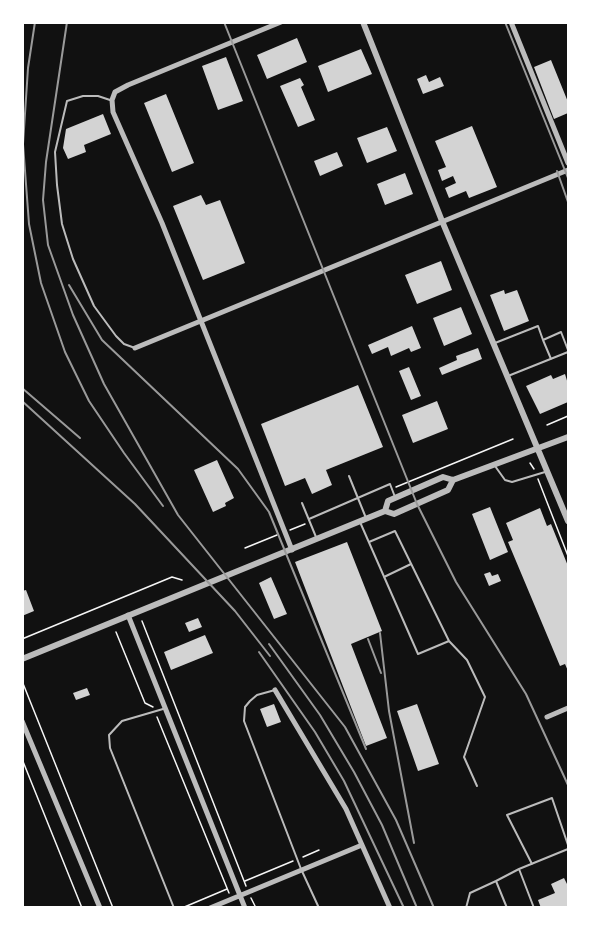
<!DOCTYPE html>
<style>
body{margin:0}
#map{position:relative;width:591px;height:930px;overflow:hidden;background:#111;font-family:Helvetica,sans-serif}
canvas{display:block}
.frame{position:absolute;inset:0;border:24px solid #fff;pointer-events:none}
</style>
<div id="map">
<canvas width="591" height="930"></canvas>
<div class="frame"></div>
</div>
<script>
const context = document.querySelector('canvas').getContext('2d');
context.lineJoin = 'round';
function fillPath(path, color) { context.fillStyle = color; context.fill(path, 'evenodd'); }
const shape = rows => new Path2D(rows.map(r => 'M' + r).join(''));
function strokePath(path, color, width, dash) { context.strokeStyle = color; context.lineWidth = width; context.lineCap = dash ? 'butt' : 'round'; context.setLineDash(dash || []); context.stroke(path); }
const building = shape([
 [297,38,307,62,267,79,257,55],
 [361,49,372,74,328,92,318,66],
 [226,57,243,101,218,110,202,66],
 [551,60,568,102,568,113,554,119,534,67],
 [426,75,429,82,440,77,444,86,423,94,417,79],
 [300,78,304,85,301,87,315,120,298,127,280,86],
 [166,94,194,163,172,172,144,103],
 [103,114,111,134,84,145,86,152,68,159,63,148,66,129],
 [472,126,497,187,469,198,466,191,449,198,445,188,456,183,453,176,442,181,438,170,446,167,435,141],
 [387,127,397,151,367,163,357,138],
 [337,152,343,166,320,176,314,161],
 [405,173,413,194,385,205,377,184],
 [201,195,206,205,220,200,245,263,203,280,173,206],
 [441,261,452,290,417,304,405,275],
 [504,290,505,294,517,290,529,321,504,331,490,295],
 [461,307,472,334,444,346,433,318],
 [412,326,421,348,411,352,409,348,391,356,388,347,372,354,368,345],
 [478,348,482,359,442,375,439,368,457,360,456,356],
 [409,367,421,396,411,400,399,371],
 [565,374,568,384,568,402,540,414,526,386,551,375,553,379],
 [358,385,383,447,326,470,332,485,312,494,305,478,285,486,261,424],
 [437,401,448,429,413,443,402,415],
 [217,460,234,498,225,503,226,506,213,512,194,470],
 [490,507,508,552,490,560,472,514],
 [540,508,547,526,551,524,568,566,568,671,565,664,560,666,508,542,513,540,506,523],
 [347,542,382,631,351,644,387,738,366,746,295,562],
 [490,572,492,576,498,574,501,581,489,586,484,574],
 [271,577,287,614,274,619,259,583],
 [26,590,34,611,22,616,22,591],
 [198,618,202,627,189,632,185,623],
 [205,635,213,653,171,670,164,652],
 [87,688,90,695,76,700,73,693],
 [274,704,281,722,267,727,260,709],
 [417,704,439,764,418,771,397,711],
 [564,878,568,886,568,908,541,908,538,900,555,893,551,884]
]);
const path = shape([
 [547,425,568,416],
 [530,463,534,469],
 [538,479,568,556],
 [396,487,513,439],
 [290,530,305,524],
 [245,548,277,535],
 [142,621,246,886],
 [116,632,145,703,153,707],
 [22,639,172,577,182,580],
 [22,681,113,908],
 [157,717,229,893],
 [22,759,82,908],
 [303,857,319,850],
 [245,881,293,861],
 [251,898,256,908],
 [182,908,227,889]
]);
const service = shape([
 [110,100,98,96,83,96,67,101,55,152,57,185,62,224,73,259,94,306,116,336,124,344,135,348],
 [543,340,551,359],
 [495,343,538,326,543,340,561,332,568,350],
 [508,376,568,352],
 [495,466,505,480,512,482,545,472],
 [349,476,366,518],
 [302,503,316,537],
 [309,519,390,484,395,497],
 [360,522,418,654,449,641,395,531,369,542],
 [384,577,411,564],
 [449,641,467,660,485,697,464,757,477,786],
 [275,690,257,695,250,701,245,707,244,721,301,869,319,908],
 [163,709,122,721,109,735,110,748,174,908],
 [532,864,507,815,552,798,568,845],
 [496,881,519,869],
 [466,908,470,893,496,881,507,908],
 [534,908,519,869,568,849]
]);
const minor = shape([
 [281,22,128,85,115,92,112,100,113,112,162,223,292,550],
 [511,22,568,163],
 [135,348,568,170],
 [128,615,245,908],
 [275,690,346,809,390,908],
 [547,717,568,708],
 [22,721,100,908],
 [210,908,362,845]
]);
const tertiary = shape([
 [363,22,442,221,568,521],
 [385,511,388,501,443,477,453,480,568,437],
 [22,659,385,511,394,514,448,490,453,480]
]);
const rail = shape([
 [35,22,28,68,23,144,29,224,41,283,65,352,89,401,124,453,163,506],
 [67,22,46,162,43,200,48,245,73,315,104,384,178,515,345,727,396,820,434,908],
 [224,22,417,504,456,582,526,694,568,785],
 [505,22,568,178],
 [557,171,568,202],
 [69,285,102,340,238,469,269,512,366,749],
 [22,388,80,438],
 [22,401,135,504,235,611,270,656],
 [380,633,389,711,414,843],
 [368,639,381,673],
 [269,644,320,715,354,772,382,825,417,908],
 [259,652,315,732,344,781,404,908]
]);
fillPath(building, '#d3d3d3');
strokePath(path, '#f5f5f5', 1.5);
strokePath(service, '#bcbcbc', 2);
strokePath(minor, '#bcbcbc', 5);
strokePath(tertiary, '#bcbcbc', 6);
strokePath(rail, '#9a9a9a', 2);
</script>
